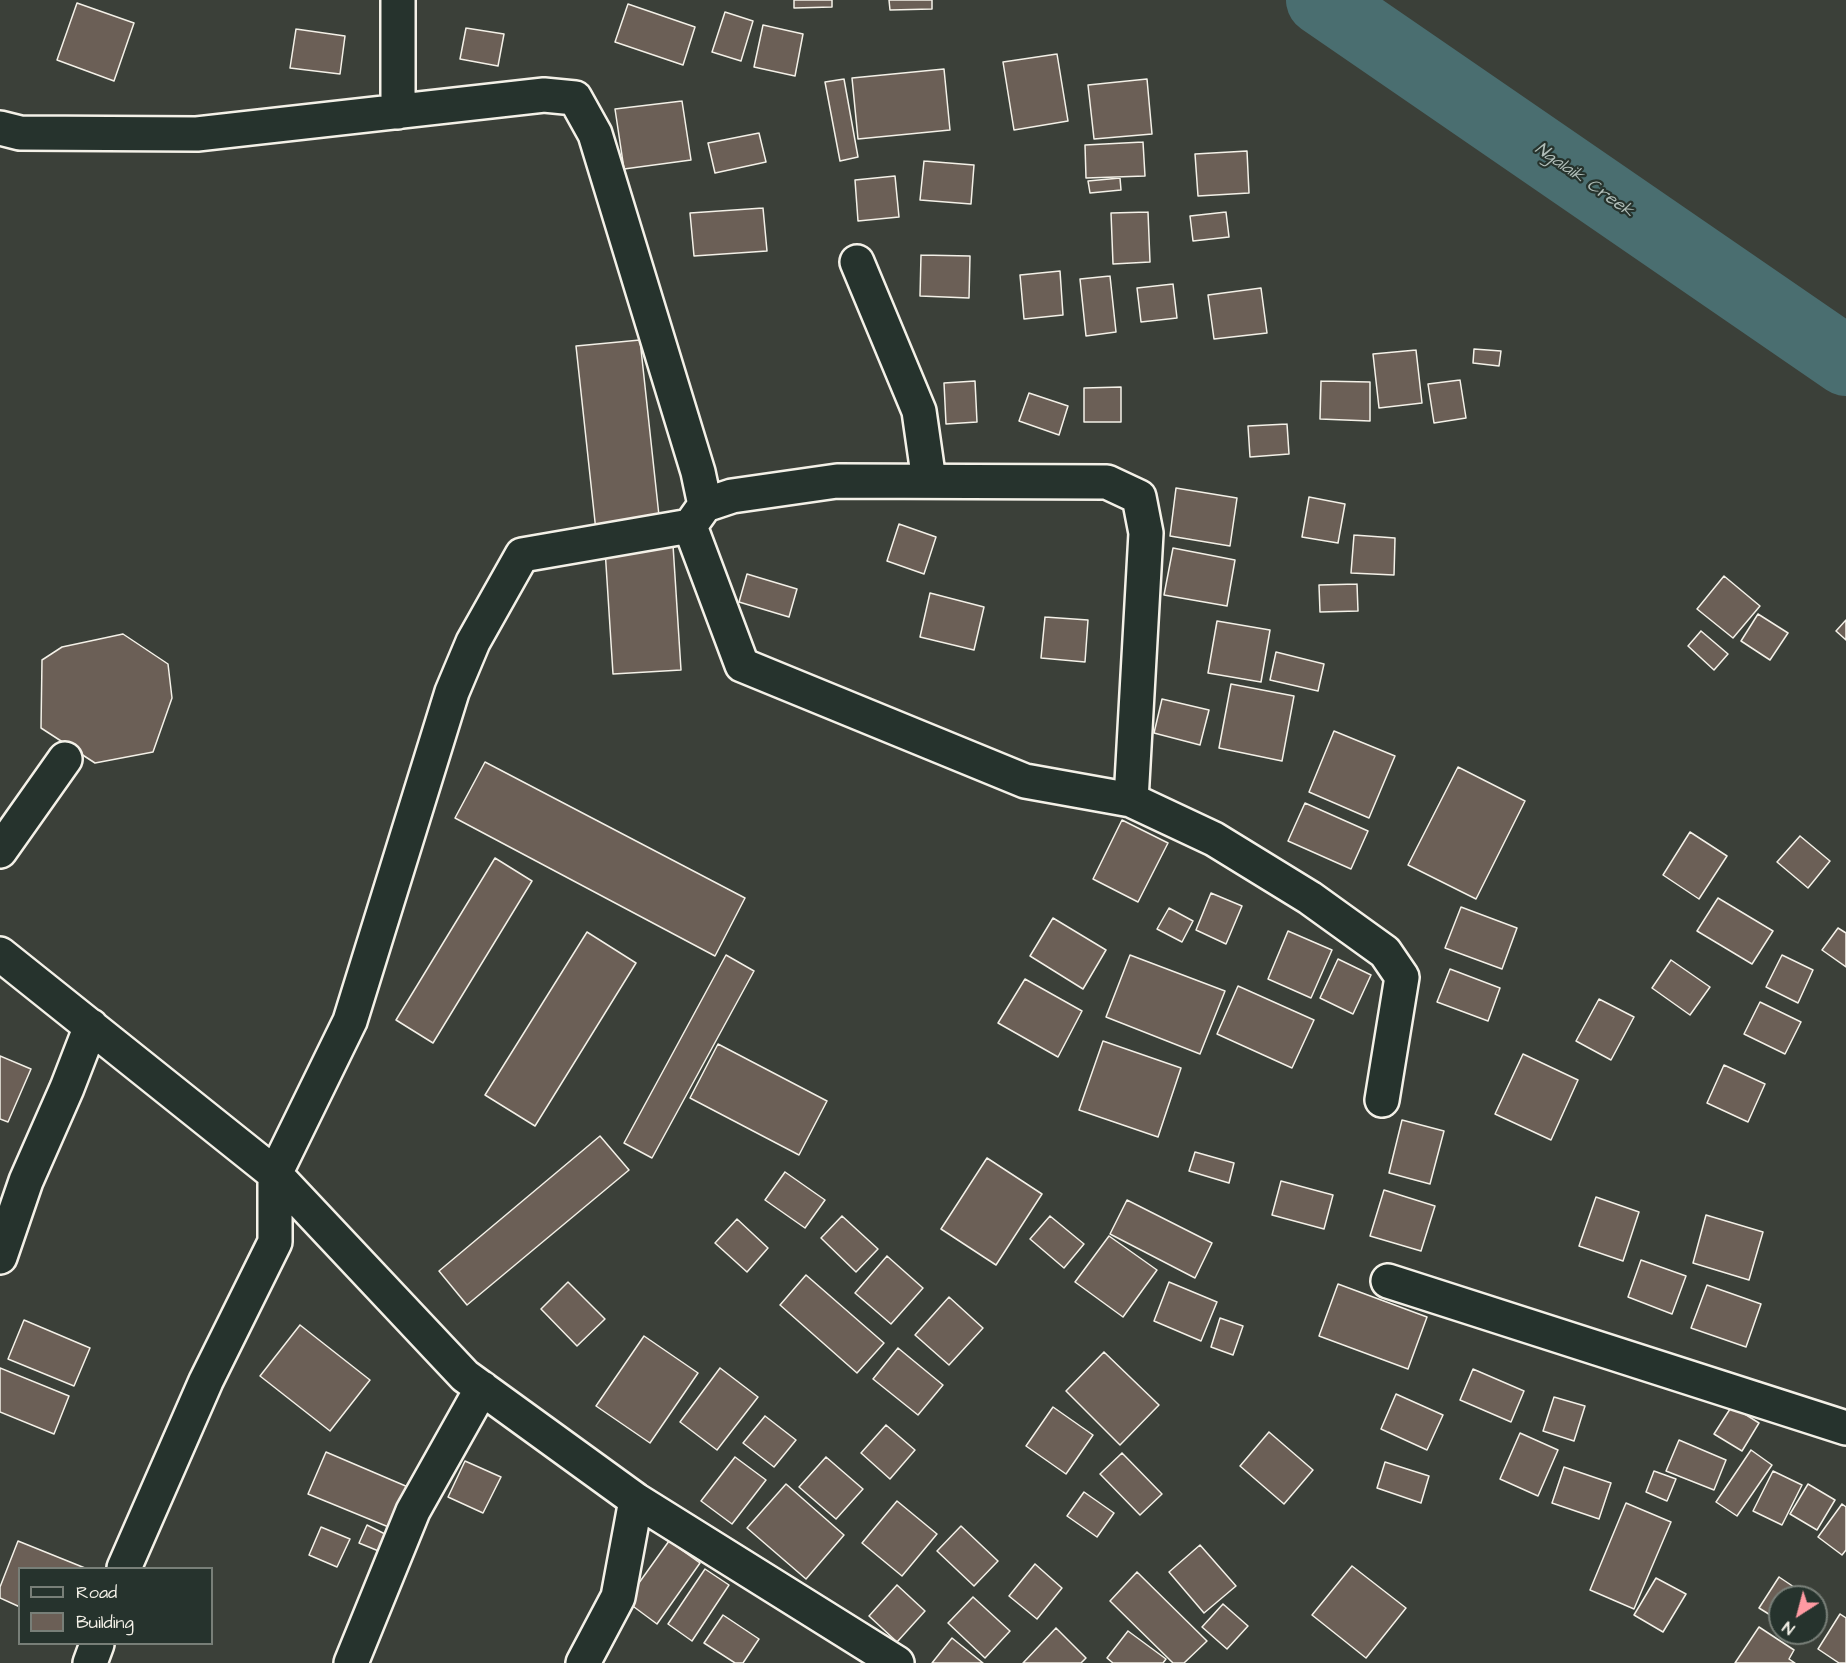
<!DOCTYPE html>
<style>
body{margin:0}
#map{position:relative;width:1846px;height:1663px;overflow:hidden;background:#3b4039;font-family:"Architects Daughter",sans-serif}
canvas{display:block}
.legend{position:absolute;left:18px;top:1567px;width:195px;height:78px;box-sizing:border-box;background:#26332d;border:2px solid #787f78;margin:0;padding:8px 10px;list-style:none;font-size:18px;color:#f4f1e8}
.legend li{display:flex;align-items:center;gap:12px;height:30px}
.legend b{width:30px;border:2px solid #787f78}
.north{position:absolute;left:1768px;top:1585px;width:60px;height:60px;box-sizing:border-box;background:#26332d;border:2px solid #787f78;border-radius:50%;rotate:216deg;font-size:16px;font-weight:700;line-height:24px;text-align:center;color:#f4f1e8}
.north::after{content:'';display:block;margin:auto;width:21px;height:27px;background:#ff9aa2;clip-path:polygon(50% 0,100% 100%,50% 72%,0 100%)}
</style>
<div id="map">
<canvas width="1846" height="1663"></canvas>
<ul class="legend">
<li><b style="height:8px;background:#26332d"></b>Road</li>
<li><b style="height:16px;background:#6b5f56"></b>Building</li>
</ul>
<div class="north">N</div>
</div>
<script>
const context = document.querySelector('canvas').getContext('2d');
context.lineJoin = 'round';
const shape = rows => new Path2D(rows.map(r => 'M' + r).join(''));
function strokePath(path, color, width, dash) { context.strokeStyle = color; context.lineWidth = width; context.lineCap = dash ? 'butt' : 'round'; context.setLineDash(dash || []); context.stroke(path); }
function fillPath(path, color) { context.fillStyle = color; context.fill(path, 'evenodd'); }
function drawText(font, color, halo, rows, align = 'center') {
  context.font = font + ' "Architects Daughter",sans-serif'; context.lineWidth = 4.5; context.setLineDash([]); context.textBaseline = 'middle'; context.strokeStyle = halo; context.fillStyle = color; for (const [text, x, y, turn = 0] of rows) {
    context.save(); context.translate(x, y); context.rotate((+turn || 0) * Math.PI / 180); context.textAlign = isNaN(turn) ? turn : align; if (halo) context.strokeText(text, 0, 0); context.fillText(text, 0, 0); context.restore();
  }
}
const river = shape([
 [1321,0,1846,361]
]);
const building = shape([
 [794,0,832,0,832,7,794,8,794,0],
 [889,0,932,0,932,9,890,10,889,0],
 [77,3,134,23,114,81,57,60,77,3],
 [628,4,695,27,683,65,615,42,628,4],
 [725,12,753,21,741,61,712,52,725,12],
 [763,25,803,34,795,76,754,67,763,25],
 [466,28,504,34,498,66,460,59,466,28],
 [296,29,345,36,340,74,290,68,296,29],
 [1057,54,1068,121,1014,130,1003,62,1057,54],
 [944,69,950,130,858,139,852,78,944,69],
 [844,79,858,157,840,161,825,82,844,79],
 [1147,79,1152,134,1094,139,1088,85,1147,79],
 [682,101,691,160,624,169,615,109,682,101],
 [759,133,766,162,715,173,708,143,759,133],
 [1143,142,1145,176,1086,178,1085,145,1143,142],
 [1247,151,1249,193,1198,196,1195,154,1247,151],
 [924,161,974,165,971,204,920,200,924,161],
 [895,176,899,217,858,221,855,180,895,176],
 [1120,178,1121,190,1090,193,1088,181,1120,178],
 [763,208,767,251,694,256,690,213,763,208],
 [1148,212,1150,262,1113,264,1111,213,1148,212],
 [1226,212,1229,237,1193,241,1190,216,1226,212],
 [921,255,970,256,969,298,920,296,921,255],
 [1060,271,1063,315,1024,319,1020,275,1060,271],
 [1110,276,1116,332,1086,336,1080,279,1110,276],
 [1173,284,1177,318,1141,322,1137,288,1173,284],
 [1261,288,1267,333,1214,339,1208,295,1261,288],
 [640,340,660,525,596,531,576,346,640,340],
 [1474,349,1501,351,1499,366,1473,363,1474,349],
 [1416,350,1422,403,1379,408,1373,354,1416,350],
 [1460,380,1466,418,1434,423,1428,384,1460,380],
 [975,381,977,422,946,424,944,383,975,381],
 [1321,381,1370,382,1370,421,1320,419,1321,381],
 [1121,387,1121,422,1084,422,1084,388,1121,387],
 [1029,393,1068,406,1059,435,1019,421,1029,393],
 [1287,424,1289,454,1250,457,1248,426,1287,424],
 [1176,488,1237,498,1230,546,1170,536,1176,488],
 [1309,497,1345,504,1338,543,1302,537,1309,497],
 [899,524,936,537,924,574,887,561,899,524],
 [1354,535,1395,538,1394,575,1351,573,1354,535],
 [673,545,681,670,613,674,605,549,673,545],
 [1173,548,1235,560,1227,606,1164,595,1173,548],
 [747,574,797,589,789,617,739,602,747,574],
 [1724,576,1760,606,1733,638,1697,609,1724,576],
 [1357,584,1358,611,1320,612,1319,585,1357,584],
 [930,593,984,607,974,650,920,637,930,593],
 [1758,614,1788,633,1770,660,1741,641,1758,614],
 [1045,617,1088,620,1085,662,1041,658,1045,617],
 [1846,620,1846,640,1836,631,1846,620],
 [1217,621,1270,630,1261,682,1208,673,1217,621],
 [1701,631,1728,654,1714,670,1688,646,1701,631],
 [123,634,168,664,172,698,153,752,95,763,41,728,42,660,62,647,123,634],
 [1276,652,1324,664,1318,691,1270,680,1276,652],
 [1231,684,1294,696,1282,761,1219,748,1231,684],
 [1162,699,1209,710,1200,745,1154,733,1162,699],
 [1334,731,1395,756,1369,818,1309,792,1334,731],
 [485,762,745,898,715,956,455,818,485,762],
 [1458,767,1525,801,1476,899,1408,865,1458,767],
 [1305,803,1368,831,1351,869,1288,841,1305,803],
 [1122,820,1168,843,1138,902,1093,879,1122,820],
 [1690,832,1727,856,1699,899,1663,875,1690,832],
 [1800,836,1830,861,1808,888,1777,862,1800,836],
 [495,858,532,881,433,1043,396,1020,495,858],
 [1211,893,1242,906,1226,944,1196,930,1211,893],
 [1718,898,1773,931,1752,964,1697,931,1718,898],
 [1461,907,1517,928,1502,969,1445,948,1461,907],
 [1169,908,1193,921,1182,942,1157,929,1169,908],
 [1053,918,1106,950,1083,989,1030,956,1053,918],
 [1838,928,1846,933,1846,967,1822,950,1838,928],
 [1288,931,1332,950,1311,998,1268,979,1288,931],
 [587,932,636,963,535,1126,485,1095,587,932],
 [726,955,754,971,652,1158,624,1143,726,955],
 [1130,955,1225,991,1200,1054,1106,1017,1130,955],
 [1782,955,1813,970,1798,1003,1766,987,1782,955],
 [1338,959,1371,975,1353,1014,1320,998,1338,959],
 [1671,960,1710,987,1690,1015,1652,988,1671,960],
 [1450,969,1500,988,1488,1021,1437,1002,1450,969],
 [1025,979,1082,1011,1058,1057,998,1023,1025,979],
 [1238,986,1314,1020,1292,1068,1217,1034,1238,986],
 [1599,999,1634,1017,1611,1060,1576,1041,1599,999],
 [1760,1002,1801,1022,1785,1054,1744,1034,1760,1002],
 [1103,1041,1181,1068,1158,1137,1079,1110,1103,1041],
 [718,1044,827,1101,799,1155,690,1098,718,1044],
 [1523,1054,1578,1080,1551,1140,1495,1114,1523,1054],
 [0,1056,31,1069,8,1122,0,1119,0,1056],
 [1724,1065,1765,1084,1748,1122,1707,1103,1724,1065],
 [1402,1120,1444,1131,1430,1184,1389,1173,1402,1120],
 [600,1136,629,1170,467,1305,439,1271,600,1136],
 [1195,1152,1234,1163,1229,1183,1189,1171,1195,1152],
 [987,1158,1042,1194,996,1265,941,1229,987,1158],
 [785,1172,825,1200,805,1228,765,1200,785,1172],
 [1281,1181,1333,1195,1324,1229,1272,1215,1281,1181],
 [1384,1190,1435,1206,1421,1251,1370,1236,1384,1190],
 [1596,1197,1639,1212,1623,1261,1579,1246,1596,1197],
 [1127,1200,1212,1243,1195,1278,1110,1234,1127,1200],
 [1706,1215,1763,1232,1749,1280,1693,1263,1706,1215],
 [842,1216,878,1249,856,1272,821,1238,842,1216],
 [1050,1216,1084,1244,1064,1268,1030,1239,1050,1216],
 [737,1219,768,1248,747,1272,715,1243,737,1219],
 [1109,1236,1157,1270,1123,1317,1075,1282,1109,1236],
 [887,1256,923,1288,891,1324,855,1293,887,1256],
 [1641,1260,1686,1276,1672,1314,1628,1297,1641,1260],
 [806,1275,884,1343,857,1373,780,1305,806,1275],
 [568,1282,605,1319,577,1346,541,1309,568,1282],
 [1169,1282,1217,1302,1201,1341,1154,1321,1169,1282],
 [1338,1284,1427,1317,1408,1369,1319,1336,1338,1284],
 [1707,1285,1761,1304,1746,1347,1691,1328,1707,1285],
 [949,1297,983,1328,949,1365,915,1335,949,1297],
 [1220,1318,1243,1326,1233,1355,1211,1347,1220,1318],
 [24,1320,90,1348,74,1386,8,1359,24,1320],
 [300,1325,370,1380,330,1431,260,1376,300,1325],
 [644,1336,698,1373,650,1443,596,1406,644,1336],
 [898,1348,943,1385,918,1415,873,1379,898,1348],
 [1104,1352,1159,1405,1120,1445,1066,1391,1104,1352],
 [0,1368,69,1396,54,1434,0,1412,0,1368],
 [720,1368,758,1397,717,1450,680,1422,720,1368],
 [1473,1369,1524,1391,1511,1422,1460,1400,1473,1369],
 [1396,1394,1443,1415,1427,1450,1381,1429,1396,1394],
 [1554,1397,1585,1406,1574,1441,1543,1431,1554,1397],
 [1732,1406,1759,1423,1742,1451,1714,1434,1732,1406],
 [1053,1407,1093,1435,1066,1474,1026,1446,1053,1407],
 [765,1416,796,1440,774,1467,743,1443,765,1416],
 [886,1425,915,1450,890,1479,861,1453,886,1425],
 [1269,1432,1313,1470,1284,1504,1240,1466,1269,1432],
 [1520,1433,1558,1450,1538,1496,1500,1479,1520,1433],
 [1679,1440,1726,1460,1714,1490,1666,1471,1679,1440],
 [1751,1450,1772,1465,1737,1516,1716,1502,1751,1450],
 [326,1452,408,1487,391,1528,308,1494,326,1452],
 [1122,1453,1162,1494,1140,1515,1100,1474,1122,1453],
 [735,1457,766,1480,732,1524,701,1501,735,1457],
 [826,1457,863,1489,836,1519,799,1487,826,1457],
 [465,1461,501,1477,483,1513,448,1497,465,1461],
 [1385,1462,1429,1476,1421,1503,1377,1488,1385,1462],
 [1564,1467,1611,1483,1599,1519,1552,1503,1564,1467],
 [1654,1471,1676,1479,1667,1501,1646,1492,1654,1471],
 [1773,1471,1802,1485,1782,1525,1753,1511,1773,1471],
 [786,1484,844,1535,806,1579,747,1528,786,1484],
 [1808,1484,1835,1500,1817,1530,1790,1514,1808,1484],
 [1084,1492,1114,1513,1097,1537,1067,1516,1084,1492],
 [897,1501,937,1534,902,1576,862,1543,897,1501],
 [1626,1503,1671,1522,1634,1609,1590,1590,1626,1503],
 [1842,1504,1846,1507,1846,1550,1842,1555,1818,1537,1842,1504],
 [367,1525,389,1536,381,1552,359,1543,367,1525],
 [961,1526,998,1561,974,1586,937,1551,961,1526],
 [321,1527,350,1539,337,1567,309,1555,321,1527],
 [18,1541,85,1568,20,1568,20,1607,0,1598,0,1587,18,1541],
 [669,1541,700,1563,657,1624,626,1601,669,1541],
 [1200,1545,1236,1586,1204,1613,1169,1572,1200,1545],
 [1035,1564,1062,1588,1037,1619,1009,1596,1035,1564],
 [1352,1566,1406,1608,1366,1658,1312,1615,1352,1566],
 [705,1569,729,1585,692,1641,668,1624,705,1569],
 [1137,1572,1207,1641,1184,1663,1173,1663,1110,1601,1137,1572],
 [1779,1577,1809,1597,1780,1597,1780,1621,1759,1608,1779,1577],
 [1656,1578,1686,1594,1663,1632,1634,1615,1656,1578],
 [897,1585,925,1611,897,1642,869,1616,897,1585],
 [973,1597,1010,1631,985,1658,948,1623,973,1597],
 [1816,1602,1822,1606,1816,1614,1816,1602],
 [1223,1604,1248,1626,1227,1649,1202,1627,1223,1604],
 [1840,1614,1846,1618,1846,1663,1839,1663,1818,1649,1840,1614],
 [723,1615,759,1639,743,1663,735,1663,704,1643,723,1615],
 [1759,1627,1794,1650,1789,1659,1795,1663,1735,1663,1759,1627],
 [1056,1628,1086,1658,1081,1663,1023,1663,1056,1628],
 [1128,1631,1166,1659,1163,1663,1113,1663,1107,1658,1128,1631],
 [952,1638,983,1663,932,1663,952,1638]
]);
const minor = shape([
 [398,0,398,112],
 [0,128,20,133,197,134,544,95,575,98,595,134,698,472,705,505],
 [857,262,919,411,929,481],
 [690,526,742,665,1025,781,1131,800,1214,839,1310,898,1385,952,1402,977,1382,1100],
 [0,851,65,759],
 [0,954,275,1174,465,1376,636,1500,897,1663],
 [0,1257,26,1181,67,1088,91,1026],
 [1388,1281,1846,1428],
 [124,1568,206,1381,275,1242,275,1174,350,1021,452,692,473,642,522,555,690,526,705,505,732,496,837,481,1107,482,1139,497,1146,533,1131,800],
 [90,1663,97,1644],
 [351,1663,413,1511,482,1388],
 [583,1663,618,1597,636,1500]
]);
const waterNames = [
 ["Ngalaik Creek",1584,181,35]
];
strokePath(river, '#4a6e70', 70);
fillPath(building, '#6b5f56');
strokePath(building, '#f4f1e8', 1.5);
strokePath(minor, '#f4f1e8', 38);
strokePath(minor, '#26332d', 33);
drawText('italic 18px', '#b0bdb8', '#26332d', waterNames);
</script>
